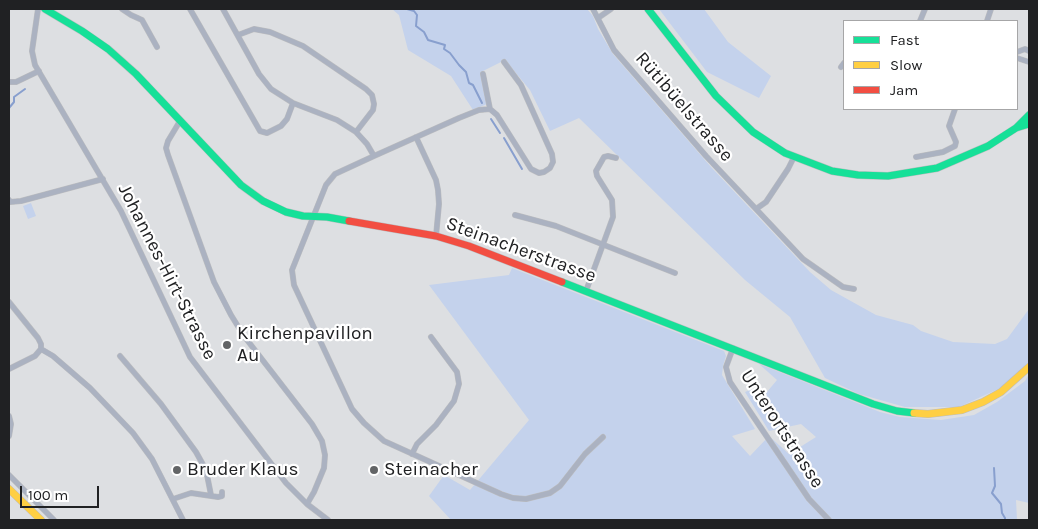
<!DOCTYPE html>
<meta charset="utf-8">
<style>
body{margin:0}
#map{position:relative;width:1038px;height:529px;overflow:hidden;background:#dddfe2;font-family:Karla,sans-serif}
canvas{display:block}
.frame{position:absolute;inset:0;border:10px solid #202123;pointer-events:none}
.legend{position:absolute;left:843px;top:20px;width:175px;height:90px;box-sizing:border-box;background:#fff;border:1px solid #a6a6a7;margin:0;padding:6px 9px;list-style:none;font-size:15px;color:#202123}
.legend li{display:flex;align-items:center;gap:10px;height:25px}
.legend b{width:25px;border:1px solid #a6a6a7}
.scale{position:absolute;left:20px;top:486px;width:79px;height:22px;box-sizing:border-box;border:2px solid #202123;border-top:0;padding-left:6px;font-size:15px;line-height:18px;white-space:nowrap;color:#202123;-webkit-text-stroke:4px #fff;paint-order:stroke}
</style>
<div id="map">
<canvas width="1038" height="529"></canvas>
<div class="frame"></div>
<ul class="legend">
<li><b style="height:6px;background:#16e098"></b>Fast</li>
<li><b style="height:6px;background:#ffcf43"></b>Slow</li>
<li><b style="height:6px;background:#f24e42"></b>Jam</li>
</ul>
<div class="scale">100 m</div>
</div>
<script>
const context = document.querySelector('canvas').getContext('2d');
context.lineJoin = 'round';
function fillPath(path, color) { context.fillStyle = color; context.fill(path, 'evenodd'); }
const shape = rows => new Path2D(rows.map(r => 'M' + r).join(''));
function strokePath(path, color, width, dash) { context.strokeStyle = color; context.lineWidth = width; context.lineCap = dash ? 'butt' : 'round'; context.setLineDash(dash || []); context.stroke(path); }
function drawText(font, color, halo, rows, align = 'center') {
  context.font = font + ' Karla,sans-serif'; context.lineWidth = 4.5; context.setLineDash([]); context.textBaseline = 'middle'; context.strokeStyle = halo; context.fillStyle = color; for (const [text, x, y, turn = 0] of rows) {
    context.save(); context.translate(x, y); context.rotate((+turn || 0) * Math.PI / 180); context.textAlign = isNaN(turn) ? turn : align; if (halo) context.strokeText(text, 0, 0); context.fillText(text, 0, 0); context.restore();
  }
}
const green = shape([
 [392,9,587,9,593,16,598,29,613,54,711,167,810,272,831,290,876,315,913,325,921,331,953,342,995,344,1007,339,1029,309,1029,362,1007,385,959,407,905,407,859,394,825,378,790,317,745,280,579,118,550,131,530,90,505,60,483,71,487,104,473,110,451,76,408,50,399,15],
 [659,9,704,9,728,42,771,76,759,98,707,72],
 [31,203,36,216,28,219,23,206],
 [512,268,724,351,726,356,723,366,722,375,755,429,732,436,750,456,769,436,789,454,816,437,801,424,769,431,745,392,750,390,761,399,777,380,759,364,880,412,900,417,941,420,974,415,997,402,1025,381,1029,374,1029,503,1016,500,1017,520,451,520,429,496,444,475,470,490,529,420,429,285,509,275]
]);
const stream = shape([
 [407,9,414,11,417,15,416,26,424,32,428,40,445,45,444,49,450,53,459,65,466,72,469,83,473,85,482,103],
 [9,108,14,102,14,97,25,89],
 [491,119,500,133],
 [504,138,522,169],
 [994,468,995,486,992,493,1001,504,1002,513,1005,518,1005,520]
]);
const street = shape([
 [38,9,32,51,35,65,121,211,190,357,286,483,307,504,328,520],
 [122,9,131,15,142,20,157,47],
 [190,9,260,131,267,133,281,126,287,119,293,103],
 [223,9,259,74,271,89,293,103,337,120,356,132,367,144,374,156],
 [593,9,614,50,706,156,756,209,766,202,788,169,794,157],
 [598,18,611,9],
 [920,21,925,9],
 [987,21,991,9],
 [238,35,254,29,270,32,303,46,366,89,372,95,374,104,373,110,356,132],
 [1017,52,1025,49,1029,51],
 [1017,58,1029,62],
 [504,62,521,85,552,154,553,162,550,168,544,172,539,173,531,169,497,115,490,109,479,110,459,118,374,156,335,174,326,185,292,270,294,285,352,409,364,423,384,441,501,494,513,498,526,499,550,493,560,486,585,454,603,437],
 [841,67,844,63],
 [483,74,490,109],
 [9,82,16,82,39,71],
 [180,121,168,141,166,148,168,155,214,282,231,315,244,336,312,424,322,441,325,455,324,468,314,492,307,504],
 [416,137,436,180,438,190,439,204,436,236],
 [916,157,943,152,955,146,956,142,949,126,955,109],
 [9,200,10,202,21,201,103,179],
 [756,209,803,259,843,287,854,289],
 [515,215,556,226,675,273],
 [586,291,613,217,612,200,597,176,596,171,604,157,608,156,616,158],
 [9,302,38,338,41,344,41,349],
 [733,348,726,367,730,382,809,499,829,520],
 [41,349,53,356,90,388,133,433,152,459,183,520],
 [120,356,161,404,196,452,206,470,211,495],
 [9,369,35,356,41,349],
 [9,416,11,424,9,436],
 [412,454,417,444,436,425,454,401,459,384,457,372,431,337],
 [9,475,54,520],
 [173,499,191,493,218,497,222,496,222,492]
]);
const fast = shape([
 [45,9,82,31,108,49,136,74,241,185,263,201,286,212,303,216,327,217,349,221],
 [648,9,716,96,753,132,785,153,832,171,858,175,888,176,937,168,988,146,1016,128,1029,115],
 [1016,128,1029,124],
 [562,282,873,404,897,411,914,413]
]);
const slow = shape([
 [914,413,928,414,962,410,983,402,1001,392,1029,367],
 [9,489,41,520]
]);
const jam = shape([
 [349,221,436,236,469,246,562,282]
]);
const markers = [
 [227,345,5,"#626466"],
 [177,470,5,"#626466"],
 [374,470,5,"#626466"]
];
const streetNames = [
 ["Rütibüelstrasse",684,107,49],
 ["Steinacherstrasse",521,250,20],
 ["Johannes-Hirt-Strasse",167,272,63],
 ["Unterortstrasse",782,429,57]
];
const poiNames = [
 ["Kirchenpavillon",237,334],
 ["Au",237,356],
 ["Bruder Klaus",187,470],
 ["Steinacher",384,470]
];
fillPath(green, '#c4d2ec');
strokePath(stream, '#889fce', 2);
strokePath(street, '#bcbdbf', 6);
strokePath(fast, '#bcbdbf', 8);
strokePath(slow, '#bcbdbf', 8);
strokePath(jam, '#bcbdbf', 8);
strokePath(street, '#abb2c1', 5);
strokePath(fast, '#16e098', 7);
strokePath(slow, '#ffcf43', 7);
strokePath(jam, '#f24e42', 7);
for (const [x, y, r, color] of markers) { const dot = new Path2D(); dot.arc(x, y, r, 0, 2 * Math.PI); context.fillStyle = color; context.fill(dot); strokePath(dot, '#fff', 2); }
drawText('19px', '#202123', '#fff', streetNames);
drawText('19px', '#202123', '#fff', poiNames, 'left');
</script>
